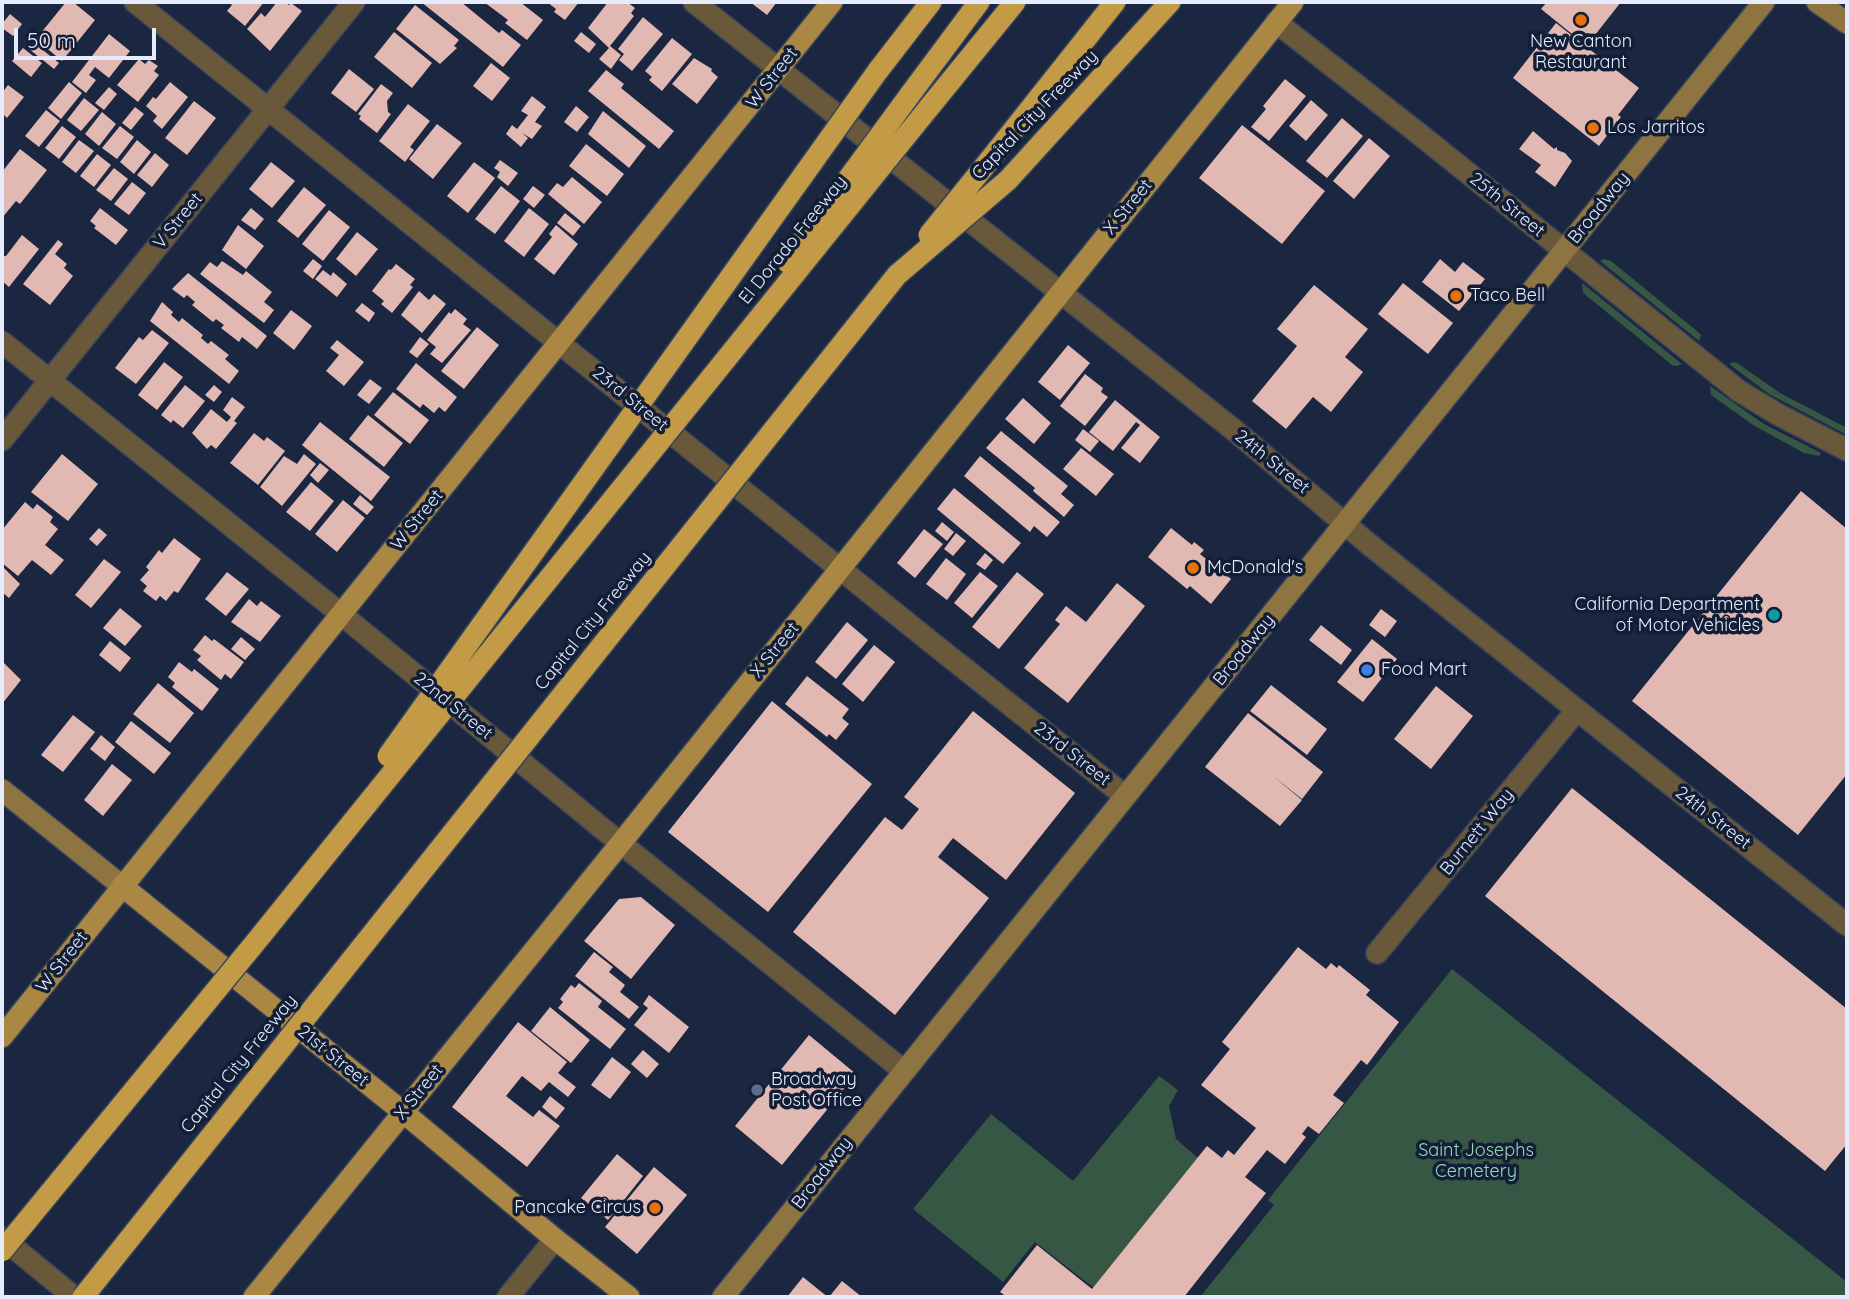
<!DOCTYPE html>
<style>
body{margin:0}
#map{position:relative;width:1849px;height:1299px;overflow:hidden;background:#1b2741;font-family:Quicksand,sans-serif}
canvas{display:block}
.frame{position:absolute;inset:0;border:4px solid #e4ecfd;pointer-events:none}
.scale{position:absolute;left:14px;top:28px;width:142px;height:32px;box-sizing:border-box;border:4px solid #e4ecfd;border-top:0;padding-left:9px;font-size:21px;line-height:24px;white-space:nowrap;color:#e4ecfd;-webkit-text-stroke:5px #121e36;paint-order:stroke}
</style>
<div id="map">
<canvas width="1849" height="1299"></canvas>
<div class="frame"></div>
<div class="scale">50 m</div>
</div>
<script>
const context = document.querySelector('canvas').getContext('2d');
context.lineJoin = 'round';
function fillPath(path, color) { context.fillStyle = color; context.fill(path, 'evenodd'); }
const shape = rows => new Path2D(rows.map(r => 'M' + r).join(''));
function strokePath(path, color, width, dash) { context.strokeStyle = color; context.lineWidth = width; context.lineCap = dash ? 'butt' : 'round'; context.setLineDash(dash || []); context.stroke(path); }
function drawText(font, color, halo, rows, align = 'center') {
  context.font = font + ' Quicksand,sans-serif'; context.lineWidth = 7; context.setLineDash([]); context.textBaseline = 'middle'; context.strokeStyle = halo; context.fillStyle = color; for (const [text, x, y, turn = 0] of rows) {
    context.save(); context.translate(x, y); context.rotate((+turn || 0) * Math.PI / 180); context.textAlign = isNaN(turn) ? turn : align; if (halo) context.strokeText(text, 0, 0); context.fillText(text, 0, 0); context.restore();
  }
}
const green = shape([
 [1604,259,1611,261,1698,332,1701,335,1699,341,1600,261],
 [1582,283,1682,364,1677,366,1672,365,1583,293],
 [1733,362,1737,363,1780,393,1847,428,1847,435,1769,394,1729,364],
 [1710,386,1764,424,1821,453,1819,456,1804,453,1753,425,1711,395],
 [1452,969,1847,1282,1847,1297,1200,1297,1274,1205,1268,1200],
 [1159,1076,1178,1090,1169,1106,1176,1139,1198,1158,1094,1288,1035,1242,1003,1282,913,1209,991,1114,1073,1181]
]);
const building = shape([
 [66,2,73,2,95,20,62,61,36,39],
 [228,2,264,2,245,26,227,11,232,5],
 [277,2,285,2,289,5,291,3,302,11,270,51,247,29,261,13,265,17],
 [421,2,461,2,499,33,502,30,521,45,503,67],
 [484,2,520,2,543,20,527,40,505,23,508,20],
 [547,2,579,2,565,20,554,12,556,9],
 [608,2,627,2,635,8,631,13,634,16,610,46,621,55,611,69,599,59,609,48,588,28],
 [750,2,777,2,767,15],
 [1547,2,1621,2,1595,35,1587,33,1577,38,1541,9],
 [415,5,459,40,454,46,457,48,440,64,396,29],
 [10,14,22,24,13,36,2,28,2,24],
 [643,17,663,34,632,71,619,60,624,54,618,49],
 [1556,23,1639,88,1618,115,1621,117,1599,146,1513,78],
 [394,32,432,63,412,88,374,57],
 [581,32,596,44,589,53,574,41],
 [109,34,130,51,109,78,95,67,89,75,96,80,86,93,72,82],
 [672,38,692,54,662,91,649,80,652,77,645,71],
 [34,43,59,63,54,69,29,49],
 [23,48,42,63,31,77,12,61],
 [694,58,712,69,711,71,718,77,697,104,672,84],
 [139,59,145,64,149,60,158,66,154,71,159,75,138,102,117,85],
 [491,63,510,78,492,101,473,86],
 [349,69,374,89,356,112,331,93],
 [606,70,624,84,621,88,674,131,659,149,588,91],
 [1285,79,1306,96,1269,141,1251,127,1266,109,1263,106],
 [69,82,82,93,61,119,48,108],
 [170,82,188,97,162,129,153,121,157,116,146,106,153,97,156,99],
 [381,84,393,93,387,101,388,112,391,114,377,133,359,119,361,116,358,114],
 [8,85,24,97,7,118,2,113,2,93],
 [109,87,117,94,104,110,95,103],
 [532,96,546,107,535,122,542,126,532,139,522,133,528,138,521,147,506,134,512,125,517,129,528,115,521,111],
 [84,98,99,110,81,131,67,120],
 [1311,100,1328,115,1306,141,1289,126],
 [194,101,216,118,187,155,165,138],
 [408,104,430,121,410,147,414,150,405,162,379,141],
 [576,106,589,117,577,132,564,122],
 [135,107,144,114,131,130,122,123],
 [46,110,60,121,39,147,25,136],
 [603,111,646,146,629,168,588,134],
 [102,112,116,124,99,146,85,134],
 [1342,118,1363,136,1327,178,1306,161],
 [437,124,462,143,433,179,409,159],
 [1242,125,1325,191,1282,244,1199,178],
 [62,126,76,137,59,159,45,148],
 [120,126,134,137,117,159,102,148],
 [1533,131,1554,149,1557,147,1557,150,1565,153,1572,161,1555,187,1535,172,1541,165,1519,149],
 [1369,138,1390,156,1354,199,1333,181],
 [79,140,94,151,76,173,62,162],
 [137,140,151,152,134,174,120,162],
 [586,144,624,174,607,196,569,166],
 [20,149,47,170,20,204,16,201,2,218,2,172],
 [155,153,169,165,152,187,137,175],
 [97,154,111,165,94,187,80,176],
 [500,160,518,173,508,186,497,177,500,172,494,168],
 [271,162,295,181,272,208,249,189],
 [474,162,495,178,468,213,447,196],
 [114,168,128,179,111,201,96,190],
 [572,177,602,202,584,224,548,194,557,183,563,187],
 [132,182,146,193,129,215,114,204],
 [501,186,520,201,495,234,475,219],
 [533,186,545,195,534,208,523,199],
 [304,187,326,205,298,238,277,221],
 [100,208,128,230,116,245,94,228,96,226,90,221],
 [251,208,264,219,255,230,241,220],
 [529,208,549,224,524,257,504,241],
 [329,210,350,227,323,261,302,244],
 [565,213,581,226,573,236,557,223],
 [238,225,264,246,246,269,222,250],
 [556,225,578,244,554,275,534,259,552,237,549,234],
 [357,232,378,249,356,276,336,259],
 [22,235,39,249,9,287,2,281,2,256,6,256],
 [58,240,63,244,55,254,67,264,64,268,73,276,50,305,23,284],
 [313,259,322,266,313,279,303,271],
 [1440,259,1455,272,1463,262,1485,279,1459,311,1422,282],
 [222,261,243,275,246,271,272,292,264,302,274,310,264,323,200,274,210,262,217,267],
 [396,264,415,279,410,285,413,287,392,313,381,304,384,301,372,291,389,269,391,270],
 [323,270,331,276,333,272,347,284,337,297,315,279],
 [188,273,267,336,257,349,242,337,239,342,221,328,224,325,216,319,213,322,192,305,195,302,187,295,184,298,172,289],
 [1403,283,1453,323,1428,354,1378,314],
 [1314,285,1368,329,1345,357,1363,372,1331,412,1313,397,1286,429,1252,401,1297,346,1277,329],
 [419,291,429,300,434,294,446,304,422,333,401,315],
 [162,302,173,312,171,315,179,322,182,318,203,335,201,338,208,344,211,341,229,355,225,359,239,371,229,384,150,321],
 [362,303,375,313,369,322,355,311],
 [455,309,467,319,463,324,471,330,442,363,430,354,436,347,427,340,449,312,451,314],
 [291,310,312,326,294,350,273,333],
 [477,327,499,345,464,389,441,371],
 [152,330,169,343,136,384,115,368,139,337,143,340],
 [420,337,429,344,417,358,409,352],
 [337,340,364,362,344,386,326,371,339,355,330,348],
 [1068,345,1090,363,1060,400,1038,382],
 [164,362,183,377,157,410,138,395],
 [416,363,457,397,445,412,439,407,434,413,423,404,420,408,396,389],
 [1085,374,1103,388,1101,392,1108,397,1085,426,1060,406],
 [370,379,382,388,369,404,357,395],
 [185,385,205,401,183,428,173,420,171,423,161,415],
 [214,385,222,392,214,402,205,395],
 [393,392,429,420,410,444,374,415],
 [232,397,245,407,234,421,237,423,216,449,211,445,207,449,192,433,211,409,227,422,231,417,223,410],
 [1023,398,1051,423,1034,444,1005,419],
 [1115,400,1160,437,1140,463,1121,448,1140,425,1136,422,1113,451,1089,432],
 [368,415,403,443,384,467,349,439],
 [320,422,390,477,371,501,302,445],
 [1083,429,1099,441,1090,452,1075,440],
 [1001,431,1068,486,1061,494,1074,505,1064,517,1033,491,1035,488,986,448],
 [254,433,264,441,267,437,285,451,258,485,230,463],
 [1081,448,1114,474,1096,496,1063,469],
 [62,454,98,484,68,521,31,492],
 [304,454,316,464,282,506,260,487,284,456,297,464],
 [980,456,1060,522,1047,537,1034,526,1030,532,964,476],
 [320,463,329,470,318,483,310,475],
 [311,482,334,501,310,531,286,512],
 [954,488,1021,543,1003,564,937,509],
 [1801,491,1847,529,1847,774,1798,835,1632,701],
 [360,495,374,507,367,515,353,504],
 [343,500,365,518,337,552,315,534],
 [25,502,33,509,37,504,53,517,50,522,58,529,45,545,64,560,51,575,32,560,18,576,2,563,2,530],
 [942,522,954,532,947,541,935,531],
 [99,528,107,535,97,546,89,539],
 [1171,528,1192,545,1194,542,1204,550,1200,554,1231,579,1211,604,1190,586,1187,589,1148,557],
 [924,529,943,544,915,578,897,563],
 [956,533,966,541,953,556,944,549],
 [174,538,201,559,178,593,174,591,166,601,160,596,156,601,143,591,147,586,140,580,149,570,146,567,159,550,162,553],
 [985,553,993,560,985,570,976,564],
 [946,558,966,574,947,600,926,584],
 [104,559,121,572,91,608,75,595],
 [2,566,20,584,9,598,2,592],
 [227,572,249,589,226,616,205,599],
 [980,572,998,586,972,618,954,603],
 [1017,572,1044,594,999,649,972,627],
 [1117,583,1145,606,1068,703,1024,668,1060,624,1055,620,1066,606,1086,622],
 [249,599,257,606,261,601,281,616,260,642,231,622],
 [120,608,142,626,125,646,103,628],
 [1381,609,1397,621,1385,637,1369,625],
 [847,622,868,640,836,679,815,662],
 [1321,625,1352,650,1341,665,1309,640],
 [205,635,212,641,214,639,244,662,231,679,225,674,221,680,197,660,201,656,193,650],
 [241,637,255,649,245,660,231,649],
 [1372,639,1397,659,1363,702,1337,682],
 [110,641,131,658,120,672,99,655],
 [874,645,895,662,863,702,842,684],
 [2,661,21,680,2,704],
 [179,662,192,672,194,669,219,689,202,711,172,687,175,683,168,677],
 [807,676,849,709,842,718,849,724,836,740,829,734,827,737,785,704],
 [158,683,194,713,170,743,133,714],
 [1271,685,1327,729,1307,755,1250,711],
 [1436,686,1473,716,1431,769,1394,739],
 [772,701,872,784,768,912,668,832],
 [973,711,1075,793,1006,880,953,838,938,857,989,898,895,1015,793,932,885,817,902,830,919,809,904,797],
 [1248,713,1323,772,1302,799,1273,776,1302,800,1280,826,1205,767],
 [73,715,95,732,63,772,41,755],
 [131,721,171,753,154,774,115,742],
 [101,735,115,747,105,761,90,749],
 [112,764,132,780,103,816,84,800],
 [1572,788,1847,1009,1847,1144,1825,1171,1485,896],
 [641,897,675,925,631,979,584,941,619,899],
 [1298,947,1326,969,1331,963,1337,968,1339,965,1370,990,1366,995,1399,1022,1367,1065,1361,1060,1333,1095,1344,1103,1319,1134,1308,1126,1302,1134,1306,1137,1285,1164,1267,1150,1245,1177,1266,1193,1184,1297,1007,1297,1000,1292,1037,1245,1092,1289,1207,1146,1222,1158,1228,1150,1234,1155,1256,1128,1201,1085,1230,1049,1222,1042],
 [594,952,613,967,609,972,625,985,620,992,639,1007,629,1019,575,976],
 [579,983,602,1001,598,1007,626,1029,610,1049,558,1008,563,1002,560,999,571,985,575,988],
 [649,995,689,1027,669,1053,634,1025,648,1008,643,1004],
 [550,1007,590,1040,571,1063,531,1031],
 [518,1022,567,1062,558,1073,576,1087,568,1097,549,1082,541,1091,522,1076,506,1096,533,1117,539,1110,560,1126,527,1167,452,1107],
 [809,1035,856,1074,782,1165,735,1126],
 [643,1050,659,1064,647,1078,631,1064],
 [612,1057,631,1072,610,1099,591,1085],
 [550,1096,565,1108,556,1119,542,1107],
 [617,1154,643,1176,608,1220,581,1198],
 [654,1167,687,1195,637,1254,605,1227],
 [803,1277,819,1290,828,1297,787,1297],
 [842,1281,862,1297,829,1297]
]);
const street = shape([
 [135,2,936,646,1125,796],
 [694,2,1234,430,1370,545,1847,925],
 [1276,22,1423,137,1739,391,1779,415,1847,450],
 [2,342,341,614,598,825,904,1071],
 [2,440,354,2],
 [1377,953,1577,710],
 [2,1238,74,1297],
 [508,1297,555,1239]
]);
const secondary = shape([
 [1817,2,1847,23],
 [2,790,122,886],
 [723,1297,1764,2]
]);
const primary = shape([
 [122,886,403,1112,555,1239,629,1297],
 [2,1037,832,2],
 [254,1297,641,818,1293,2]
]);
const highway = shape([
 [877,72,931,2],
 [909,96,979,2],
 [927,110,1015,2],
 [988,162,1115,2],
 [1008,180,1170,2]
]);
const highwayBridge = shape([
 [929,235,988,162],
 [787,262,909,96],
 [388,756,877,72],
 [2,1251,259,938,927,110],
 [83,1297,897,275,1008,180]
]);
const markers = [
 [1581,20,7,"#e8710a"],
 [1593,128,7,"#e8710a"],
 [1456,296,7,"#e8710a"],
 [1193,568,7,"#e8710a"],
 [1774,615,7,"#0f9aa8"],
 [1367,670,7,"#3f7fe0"],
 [757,1090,7,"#5c6f8a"],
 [655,1208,7,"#e8710a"]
];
const poiNames = [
 ["New Canton",1581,42,"center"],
 ["Restaurant",1581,63,"center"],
 ["Los Jarritos",1607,128],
 ["Taco Bell",1470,296],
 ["McDonald's",1207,568],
 ["California Department",1760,605,"right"],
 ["of Motor Vehicles",1760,626,"right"],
 ["Food Mart",1381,670],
 ["Broadway",771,1080],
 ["Post Office",771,1101],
 ["Pancake Circus",641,1208,"right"]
];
const streetNames = [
 ["W Street",772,78,-52],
 ["Capital City Freeway",1035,115,-46],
 ["25th Street",1507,205,39],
 ["X Street",1128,207,-51],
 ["Broadway",1599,208,-51],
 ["V Street",178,221,-51],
 ["El Dorado Freeway",793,240,-51],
 ["23rd Street",630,399,39],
 ["24th Street",1272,462,39],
 ["W Street",417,520,-51],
 ["Capital City Freeway",593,621,-51],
 ["X Street",775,650,-51],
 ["Broadway",1244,650,-51],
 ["22nd Street",453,706,39],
 ["23rd Street",1072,754,38],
 ["24th Street",1713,818,38],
 ["Burnett Way",1477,832,-51],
 ["W Street",62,962,-52],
 ["21st Street",333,1056,39],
 ["Capital City Freeway",239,1064,-51],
 ["X Street",419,1092,-51],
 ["Broadway",822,1173,-52]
];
const parkNames = [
 ["Saint Josephs",1476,1151],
 ["Cemetery",1476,1172]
];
fillPath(green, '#355744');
fillPath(building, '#e2b8b3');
strokePath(street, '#37435b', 24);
strokePath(secondary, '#37435b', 24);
strokePath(primary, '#37435b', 24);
strokePath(highway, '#37435b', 24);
strokePath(street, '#69593a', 21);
strokePath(secondary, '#8e7440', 21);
strokePath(primary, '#a84', 21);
strokePath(highway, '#c39b46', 21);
strokePath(highwayBridge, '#37435b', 24, []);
strokePath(highwayBridge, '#c39b46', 21);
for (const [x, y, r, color] of markers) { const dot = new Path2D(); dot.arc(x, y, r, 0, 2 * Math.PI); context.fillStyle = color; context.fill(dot); strokePath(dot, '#121e36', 2.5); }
drawText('18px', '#e4ecfd', '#121e36', poiNames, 'left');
drawText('18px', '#e4ecfd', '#121e36', streetNames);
drawText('18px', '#98d8b3', '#121e36', parkNames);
</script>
